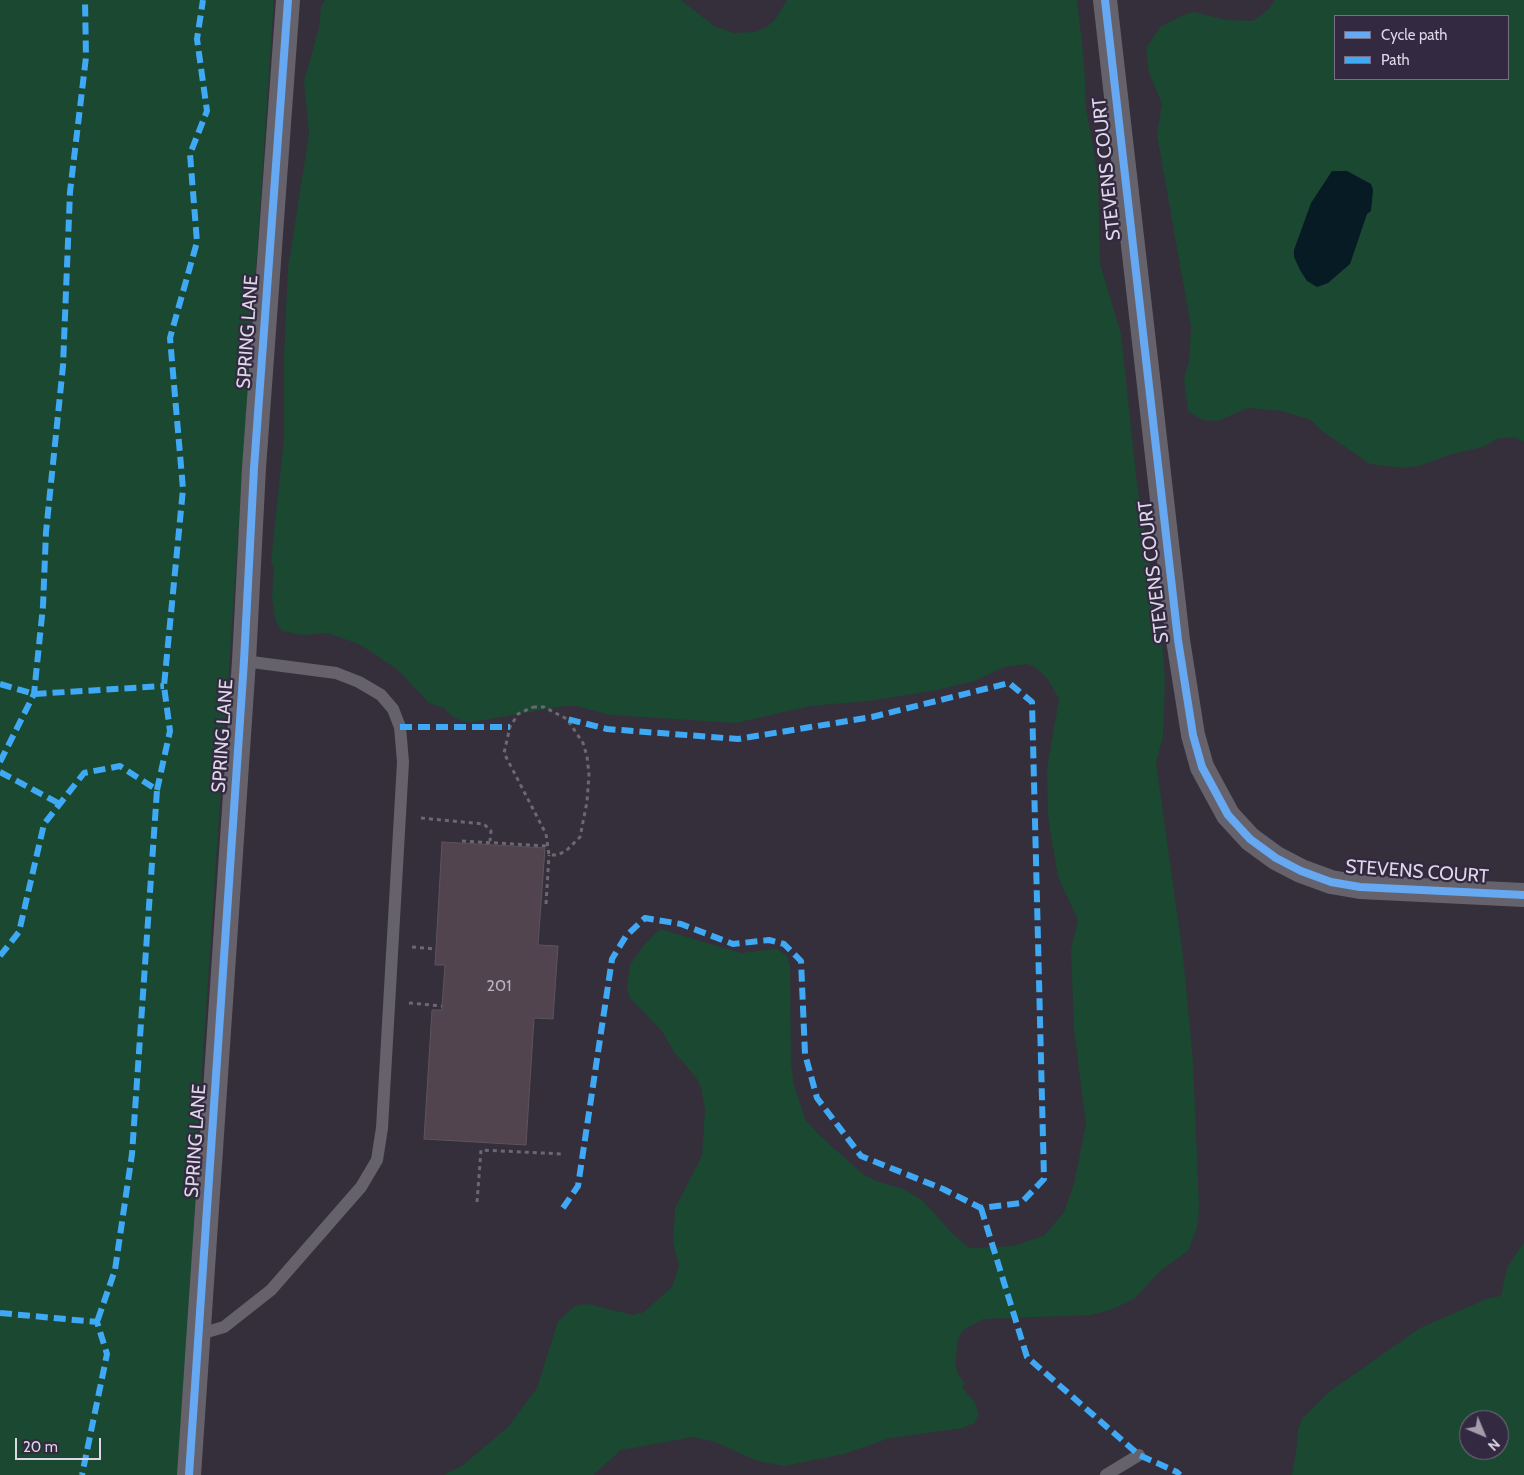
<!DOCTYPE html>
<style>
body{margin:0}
#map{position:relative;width:1524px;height:1475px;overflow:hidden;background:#342f3b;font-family:Cabin,sans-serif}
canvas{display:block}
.legend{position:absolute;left:1334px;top:15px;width:175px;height:65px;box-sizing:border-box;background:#332941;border:1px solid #776f83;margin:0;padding:6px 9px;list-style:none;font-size:15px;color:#ddd7e7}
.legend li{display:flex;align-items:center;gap:10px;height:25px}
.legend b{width:25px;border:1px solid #776f83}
.north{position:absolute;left:1459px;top:1410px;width:50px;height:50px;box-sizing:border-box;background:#332941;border:1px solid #776f83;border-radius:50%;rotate:135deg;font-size:14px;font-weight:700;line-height:20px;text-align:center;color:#ddd7e7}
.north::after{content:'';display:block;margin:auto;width:18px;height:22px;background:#a29cab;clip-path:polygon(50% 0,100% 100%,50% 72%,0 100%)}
.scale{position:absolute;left:15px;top:1438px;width:86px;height:22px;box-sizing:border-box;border:2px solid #ddd7e7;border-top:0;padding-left:6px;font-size:15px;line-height:18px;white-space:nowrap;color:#ddd7e7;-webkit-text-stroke:4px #332941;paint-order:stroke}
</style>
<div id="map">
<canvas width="1524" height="1475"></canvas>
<ul class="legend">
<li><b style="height:6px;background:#66a8f1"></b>Cycle path</li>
<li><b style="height:6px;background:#3fa9f5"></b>Path</li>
</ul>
<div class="north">N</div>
<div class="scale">20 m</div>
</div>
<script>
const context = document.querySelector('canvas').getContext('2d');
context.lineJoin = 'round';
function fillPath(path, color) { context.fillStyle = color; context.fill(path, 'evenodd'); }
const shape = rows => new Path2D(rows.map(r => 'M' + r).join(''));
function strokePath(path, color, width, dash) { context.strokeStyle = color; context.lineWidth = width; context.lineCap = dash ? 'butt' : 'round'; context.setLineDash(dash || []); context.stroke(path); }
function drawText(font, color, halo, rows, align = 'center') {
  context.font = font + ' Cabin,sans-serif'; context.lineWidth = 4.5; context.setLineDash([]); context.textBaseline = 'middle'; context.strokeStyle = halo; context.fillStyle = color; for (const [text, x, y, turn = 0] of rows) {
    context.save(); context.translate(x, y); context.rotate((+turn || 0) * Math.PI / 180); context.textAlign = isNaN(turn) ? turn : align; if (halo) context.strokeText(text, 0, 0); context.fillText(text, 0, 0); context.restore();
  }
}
const green = shape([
 [0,0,274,0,202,1070,188,1333,177,1475,0,1475],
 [325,0,681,0,714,26,734,33,755,32,765,28,775,20,787,0,1077,0,1084,61,1086,108,1098,176,1100,264,1121,334,1137,484,1162,641,1165,678,1163,737,1156,762,1183,956,1193,1061,1199,1207,1197,1228,1188,1251,1160,1271,1135,1298,1113,1309,1091,1315,983,1319,963,1330,958,1339,955,1364,958,1374,965,1383,962,1387,975,1403,979,1414,974,1423,963,1428,890,1438,844,1454,784,1466,757,1461,715,1442,693,1437,621,1450,593,1475,444,1475,462,1466,508,1427,537,1388,558,1321,575,1306,587,1304,633,1315,644,1312,672,1287,679,1266,673,1243,675,1208,702,1156,705,1110,701,1087,696,1077,674,1052,662,1031,630,998,627,988,630,965,644,945,660,929,741,953,777,949,787,956,790,966,791,1064,794,1085,805,1119,820,1136,864,1175,879,1182,903,1189,922,1200,952,1233,969,1248,1015,1246,1045,1235,1064,1212,1074,1184,1086,1124,1074,1030,1071,949,1078,920,1058,877,1048,816,1047,769,1059,699,1047,678,1035,667,1027,664,1004,667,975,681,932,691,869,701,810,706,736,723,611,715,576,706,564,706,473,722,462,721,452,716,444,708,429,703,397,669,359,644,327,633,303,635,282,631,276,622,272,599,274,568,271,562,284,438,284,358,288,268,309,134,304,81,319,28,321,6],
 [1275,0,1524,0,1524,442,1513,437,1497,439,1483,447,1452,454,1422,465,1404,468,1386,466,1370,464,1322,431,1311,420,1282,411,1248,408,1218,421,1203,420,1188,411,1184,378,1189,361,1191,327,1157,135,1162,104,1149,73,1146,48,1160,27,1183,15,1194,12,1226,20,1253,21,1269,9],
 [1335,16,1508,16,1508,79,1335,79],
 [1524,1242,1524,1475,1292,1475,1296,1453,1298,1430,1302,1419,1329,1392,1420,1328,1489,1298,1501,1296,1507,1268],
 [1469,1420,1499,1420,1499,1450,1469,1450]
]);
const water = shape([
 [1332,171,1347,171,1371,184,1373,190,1371,211,1367,214,1350,264,1328,283,1317,287,1307,281,1300,270,1294,257,1294,250,1311,203]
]);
const building = shape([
 [442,842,545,848,538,945,558,946,553,1019,534,1018,526,1145,424,1139,432,1010,442,1010,442,1006,445,965,435,965,442,842]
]);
const path = shape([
 [533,707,544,707,567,719,583,743,587,756,589,775,587,802,580,837,566,851,557,855,549,855,546,834,504,753,510,727,518,714,533,707],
 [421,818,484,824,491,831,490,841],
 [462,841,548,846],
 [546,904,549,855],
 [412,947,436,949],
 [409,1003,442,1006],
 [477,1202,481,1150,563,1154]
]);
const service = shape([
 [200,1334,224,1327,271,1290,361,1187,377,1160,382,1128,403,762,400,727,393,709,381,695,359,682,336,673,244,661],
 [1106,1475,1139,1455]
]);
const minor = shape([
 [1105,0,1178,640,1193,735,1202,767,1228,815,1250,839,1276,858,1301,871,1331,882,1360,887,1524,895],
 [189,1475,244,661,254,468,288,0]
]);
const quiet = shape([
 [0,684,34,694,164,686],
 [400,727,510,727],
 [0,762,34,694,43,606,46,532,63,366,70,192,86,57,85,0],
 [0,772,60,804],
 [157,790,170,731,164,686,183,489,170,338,197,242,190,154,207,111,197,39,203,0],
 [0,956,19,932,44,824,84,773,120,766,157,790,132,1154,115,1270,97,1322],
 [563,1208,578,1186,612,959,626,936,645,918,681,924,733,944,769,940,784,944,801,961,805,1054,817,1098,861,1156,943,1189,981,1208,1021,1203,1044,1179,1032,702,1009,683,872,717,738,739,607,729,567,719],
 [981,1208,1027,1357,1139,1455,1177,1472,1180,1475],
 [0,1313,97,1322,107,1354,82,1475]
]);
const cycleway = shape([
 [1105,0,1178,640,1193,735,1202,767,1228,815,1250,839,1276,858,1301,871,1331,882,1360,887,1524,895],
 [189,1475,244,661,254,468,288,0]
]);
const numberNames = [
 ["201",499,986]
];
const streetNames = [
 ["STEVENS COURT",1107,169,-96],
 ["SPRING LANE",248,332,-86],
 ["STEVENS COURT",1154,572,-97],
 ["SPRING LANE",223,736,-86],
 ["STEVENS COURT",1417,872,4],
 ["SPRING LANE",196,1141,-86]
];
fillPath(green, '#1b4831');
fillPath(water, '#061b24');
fillPath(building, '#51444f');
strokePath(building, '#5c545d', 1);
strokePath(path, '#6b6871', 3, [4, 4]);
strokePath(service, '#66626c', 12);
strokePath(minor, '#66626c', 24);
strokePath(quiet, '#3fa9f5', 6, [12, 6]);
strokePath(cycleway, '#66a8f1', 8);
drawText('16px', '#bab2c1', null, numberNames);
drawText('19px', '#ddd7e7', '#332941', streetNames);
</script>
